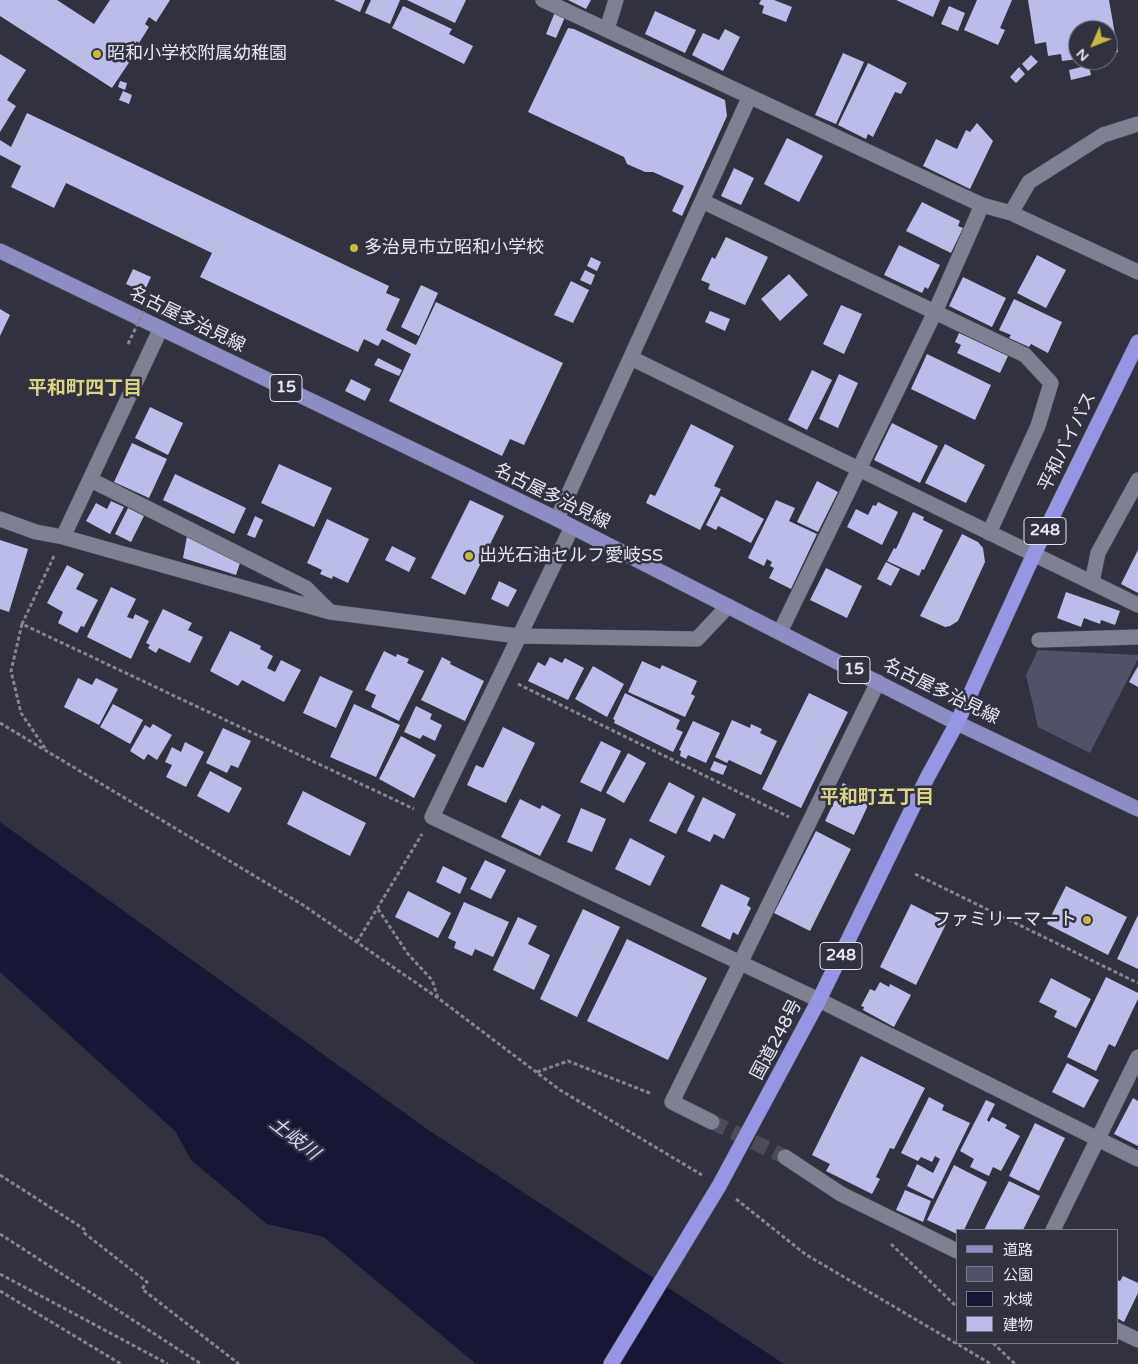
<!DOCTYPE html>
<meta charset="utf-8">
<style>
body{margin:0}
#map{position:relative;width:1138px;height:1364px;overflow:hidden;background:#313140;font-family:"Varela Round","Noto Sans JP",sans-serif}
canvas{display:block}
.legend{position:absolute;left:956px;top:1229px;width:162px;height:115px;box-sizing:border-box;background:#313140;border:1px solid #797a86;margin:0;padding:6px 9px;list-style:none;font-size:15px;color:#e6e7f0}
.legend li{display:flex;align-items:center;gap:10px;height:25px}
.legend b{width:25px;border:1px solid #797a86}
.north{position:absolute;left:1068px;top:20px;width:50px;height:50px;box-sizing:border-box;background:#313140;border:1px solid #797a86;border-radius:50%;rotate:226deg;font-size:14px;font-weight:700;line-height:20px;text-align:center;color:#e6e7f0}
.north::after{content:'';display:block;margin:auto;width:18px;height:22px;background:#c8bb3b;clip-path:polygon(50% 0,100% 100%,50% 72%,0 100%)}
</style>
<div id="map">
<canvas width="1138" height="1364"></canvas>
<ul class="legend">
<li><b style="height:6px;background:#8d8dc3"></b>道路</li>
<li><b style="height:14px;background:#515168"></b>公園</li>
<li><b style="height:14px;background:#181635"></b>水域</li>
<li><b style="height:14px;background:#bbbde8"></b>建物</li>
</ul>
<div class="north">N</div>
</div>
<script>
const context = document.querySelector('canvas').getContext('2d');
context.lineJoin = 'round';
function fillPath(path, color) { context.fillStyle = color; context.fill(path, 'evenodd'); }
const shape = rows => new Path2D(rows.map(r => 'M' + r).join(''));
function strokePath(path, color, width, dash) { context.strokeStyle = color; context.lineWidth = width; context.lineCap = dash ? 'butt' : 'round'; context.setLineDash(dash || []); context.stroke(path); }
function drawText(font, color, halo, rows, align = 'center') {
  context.font = font + ' "Varela Round","Noto Sans JP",sans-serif'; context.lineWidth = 5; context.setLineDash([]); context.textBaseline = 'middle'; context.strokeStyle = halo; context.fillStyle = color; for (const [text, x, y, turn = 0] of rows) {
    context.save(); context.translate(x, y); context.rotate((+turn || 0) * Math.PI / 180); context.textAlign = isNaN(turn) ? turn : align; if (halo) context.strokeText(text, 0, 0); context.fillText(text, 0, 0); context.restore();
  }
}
const green = shape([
 [1038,650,1138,655,1138,659,1090,753,1038,727,1026,675]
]);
const water = shape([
 [0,822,427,1129,784,1364,476,1364,324,1237,267,1224,191,1160,176,1132,0,972]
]);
const building = shape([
 [0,0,57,0,94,24,110,0,170,0,156,22,149,17,145,24,149,27,139,43,137,41,134,46,128,42,122,52,132,58,112,88,0,16],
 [334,0,365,0,360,12],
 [371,0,400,0,390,24,365,13],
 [407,0,466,0,455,23],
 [568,0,591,0,586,9],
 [761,0,774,0,792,7,786,22,762,13,764,6,759,4],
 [896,0,940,0,933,17],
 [977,0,1012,0,1000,28,1005,30,998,45,964,30],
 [1028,0,1109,0,1118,52,1108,54,1108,30,1078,30,1078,59,1062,61,1061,54,1048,56,1046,42,1035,44],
 [403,6,452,29,449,34,473,46,464,64,392,28],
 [949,6,965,13,958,31,941,24],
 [655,11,696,30,685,53,645,34],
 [555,12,565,17,556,38,546,34],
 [568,28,574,29,725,100,727,116,682,216,672,211,684,186,653,172,645,172,627,164,624,157,528,112],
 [725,29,740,37,723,71,692,55,703,33,719,40],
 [843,53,864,62,836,124,815,115],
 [0,54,26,70,7,100,16,106,0,132],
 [1031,55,1038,62,1028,71,1022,64],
 [868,63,907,83,901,94,895,92,873,137,868,134,866,139,838,125],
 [1089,65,1091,75,1071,80,1069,70],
 [1019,67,1025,74,1016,83,1010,77],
 [120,81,127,83,125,90,118,87],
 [123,91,132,95,129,104,119,100],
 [27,113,389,286,386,293,400,299,386,330,416,345,436,302,563,363,524,445,510,439,502,456,389,401,411,354,382,339,378,346,364,339,358,352,200,277,212,253,66,183,54,208,11,187,21,166,0,155,0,140,11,147],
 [977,123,993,141,970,189,923,166,936,139,957,149,966,130,970,132],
 [787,138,823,156,799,202,764,184],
 [734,168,754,178,741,205,721,196],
 [922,202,960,221,958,226,963,228,951,253,906,231],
 [726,237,768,257,745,305,708,289,710,284,701,280,712,257,715,259],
 [899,245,940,265,928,289,925,287,922,293,884,275],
 [1037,255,1066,270,1046,308,1017,293],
 [591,257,601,262,597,271,587,266],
 [133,269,151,277,144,292,126,284],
 [585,270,595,275,591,285,580,280],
 [789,274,808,295,780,321,761,299],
 [963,277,1006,298,992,327,949,306],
 [571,281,589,290,573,323,554,315],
 [421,285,438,293,419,336,401,327],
 [1014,299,1062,322,1048,353,1031,344,1029,347,1009,338,1011,335,999,330],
 [841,305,862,314,844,354,823,344],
 [0,309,10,315,0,336],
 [710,311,730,319,725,331,705,322],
 [959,333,1008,356,1000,373,957,353,961,345,955,342],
 [927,354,991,385,975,420,911,389],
 [378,358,402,370,399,376,374,365],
 [812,370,832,380,807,430,788,420],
 [839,374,858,383,838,428,819,419],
 [351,379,371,389,365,401,345,391],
 [150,407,183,423,168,455,135,438],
 [892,423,938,446,920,483,874,460],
 [691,424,734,446,714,486,721,489,700,530,646,503,650,494,655,496],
 [132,443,167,459,149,498,114,482],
 [945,444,985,465,966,503,925,483],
 [279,464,332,488,314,527,261,503],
 [175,474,246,508,234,534,163,500],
 [817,481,838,492,818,532,797,522],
 [721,496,764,519,751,543,718,526,716,530,706,525],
 [470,500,504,516,465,595,431,578],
 [776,500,795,508,789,521,817,534,791,589,769,578,774,568,770,566,772,562,767,559,764,566,748,558],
 [111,501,124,507,110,534,86,521,96,503,107,509],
 [878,502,898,512,882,545,847,527,856,509,868,515,873,505,876,506],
 [128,508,144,516,131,542,115,534],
 [913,512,924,517,923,520,943,530,924,570,922,569,919,576,887,561,894,548,896,549],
 [255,516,263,520,255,538,247,535],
 [327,519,369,539,348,583,333,576,332,579,320,574,322,570,307,563],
 [962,534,978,542,983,548,985,562,958,621,950,626,945,627,920,616],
 [187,536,240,563,236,575,183,558],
 [0,540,28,549,9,612,0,609],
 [392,546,416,558,409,572,385,560],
 [1138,550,1138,593,1121,584],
 [886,562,900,569,891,586,877,579],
 [67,565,84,574,76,589,98,600,84,627,81,626,77,633,58,623,63,612,47,603],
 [826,568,862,586,847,618,810,600],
 [499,581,517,590,508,607,491,599],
 [111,587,136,599,127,617,133,619,135,614,149,621,131,659,87,637],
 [1066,592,1120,611,1115,625,1101,620,1100,624,1084,618,1081,627,1057,618],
 [163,609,192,623,188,630,203,637,190,663,159,648,156,653,148,648,150,645,146,643],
 [230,631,261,646,260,649,273,656,267,668,275,672,281,660,301,670,284,702,242,680,238,686,210,671],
 [384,651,396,657,397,654,409,659,407,663,424,671,399,721,371,707,376,695,365,690],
 [442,657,451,662,450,664,484,681,465,721,421,700],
 [550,657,562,663,565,658,584,668,568,700,528,681,538,662,545,666],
 [642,661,660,669,662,665,697,681,691,694,695,696,685,717,628,692],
 [593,666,624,684,607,717,575,699],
 [1138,666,1138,687,1129,682],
 [320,676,353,691,336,728,303,713],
 [78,678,92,685,96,678,118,689,99,725,64,707],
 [625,693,680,720,676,729,683,732,673,752,614,723,615,720,613,719],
 [809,693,848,712,801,808,762,789],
 [113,704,143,720,130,744,100,727],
 [354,704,400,725,376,777,330,757],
 [416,706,432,714,430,719,442,725,435,741,423,735,420,739,404,732],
 [732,720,750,728,751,724,762,729,760,733,777,741,761,775,729,760,727,763,715,757],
 [693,721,720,733,706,763,688,755,686,759,680,756,681,751,679,750],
 [153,724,172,735,157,760,148,754,144,760,130,751,145,725,150,728],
 [503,727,535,743,506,803,467,785,476,765,483,768],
 [223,728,251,741,238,768,231,765,227,773,206,763],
 [401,736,436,755,414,798,379,779],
 [601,741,621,751,601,792,580,782],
 [185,742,204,752,186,787,166,777,172,765,165,762,172,747,181,752],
 [628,753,646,763,624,803,606,793],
 [714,761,727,766,723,775,710,770],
 [210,771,242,788,229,813,197,796],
 [669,782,695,796,676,834,649,821],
 [843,783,872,797,854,835,825,821],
 [303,791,366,823,350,856,287,824],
 [703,797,736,814,724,839,714,834,710,842,687,831],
 [520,799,540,809,542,805,561,815,540,856,501,837],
 [581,808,606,819,592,852,567,842],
 [816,831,851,849,810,931,774,913],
 [630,838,665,856,650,886,615,869],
 [485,860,506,870,491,899,470,889],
 [443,866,467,878,460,894,436,882],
 [721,884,750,898,747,905,751,908,738,935,733,932,730,940,701,926],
 [1066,886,1127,917,1108,955,1047,924],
 [408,891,451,913,438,938,395,917],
 [464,902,509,922,493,957,475,949,472,956,454,948,456,942,448,938],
 [911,904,947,922,916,985,880,967],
 [583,909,620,927,577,1017,540,999],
 [1138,915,1138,969,1117,959],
 [518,917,537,926,528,944,550,955,534,990,493,970],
 [627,939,707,978,668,1060,587,1021],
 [1106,977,1138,993,1138,999,1115,1047,1109,1044,1096,1071,1067,1057],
 [1051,978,1091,999,1076,1028,1054,1017,1057,1011,1039,1002],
 [880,982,889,987,890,984,911,995,894,1027,863,1010,864,1007,861,1006,870,989,875,991],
 [861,1056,925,1088,894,1149,890,1148,876,1177,880,1179,872,1194,826,1171,830,1164,812,1155],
 [1067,1063,1099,1080,1084,1108,1052,1092],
 [929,1097,944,1105,942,1110,970,1123,933,1199,907,1186,917,1164,933,1173,940,1159,935,1156,932,1162,921,1157,918,1161,901,1153],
 [1133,1098,1138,1101,1138,1146,1114,1134],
 [986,1100,995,1104,987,1120,989,1122,992,1117,1007,1125,1005,1128,1020,1136,1001,1171,993,1167,989,1176,970,1167,974,1159,960,1151],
 [1035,1123,1065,1138,1039,1191,1009,1176],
 [954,1165,987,1182,964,1230,957,1230,957,1234,927,1220],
 [1009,1181,1040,1196,1023,1230,984,1230],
 [905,1190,931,1201,923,1222,896,1210],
 [1123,1276,1138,1283,1138,1293,1124,1322,1117,1318,1117,1280,1120,1281]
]);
const streetTunnel = shape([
 [712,1122,785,1157]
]);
const path = shape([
 [152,294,191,313],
 [54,556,22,624,414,809],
 [22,624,11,671,21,713,45,748],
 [518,684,789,817],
 [0,723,303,905,438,998,560,1090,702,1175],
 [915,874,1138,983],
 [378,909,408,954,432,980,438,998],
 [357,942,422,834],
 [537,1072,568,1061,652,1094],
 [0,1175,84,1229,83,1232,147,1282,142,1289,239,1364],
 [736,1199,805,1254,991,1364],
 [0,1234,201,1364],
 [891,1244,957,1307],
 [0,1274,168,1364],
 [0,1291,121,1364],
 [993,1343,1015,1364]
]);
const street = shape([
 [543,0,982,205,1011,213,1138,272],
 [607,29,616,0],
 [702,201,1025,355,1051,383,1038,426,989,533],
 [1011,213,1029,182,1103,135,1138,124],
 [631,358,1138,605],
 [91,480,306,588,329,611],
 [0,519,36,532,63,537,330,612,518,636,697,639,728,606],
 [557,519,749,98],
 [572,527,432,817,819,1000,1138,1159],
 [63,537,161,328],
 [1092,582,1098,553,1138,480],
 [780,632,935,312,982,205],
 [1039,640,1138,637],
 [712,1122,672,1102,878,682],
 [785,1157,841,1194,957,1251],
 [1053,1230,1138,1057],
 [1117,1330,1138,1340]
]);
const primary = shape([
 [0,251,557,519,957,723,1138,809]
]);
const highway = shape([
 [611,1364,719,1186,819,1000,927,778,957,723,1034,554,1138,342]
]);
const pathBridge = shape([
 [128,344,152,294]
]);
const markers = [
 [97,54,5,"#c8bb3b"],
 [354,248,5,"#c8bb3b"],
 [469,556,5,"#c8bb3b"],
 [1087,920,5,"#c8bb3b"]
];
const shields = [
 [286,388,32],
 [1045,531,42],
 [854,670,32],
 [841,956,42]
];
const shieldNames = [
 ["15",286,388],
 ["248",1045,531],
 ["15",854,670],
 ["248",841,956]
];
const poiNames = [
 ["昭和小学校附属幼稚園",107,54],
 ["多治見市立昭和小学校",364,248],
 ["出光石油セルフ愛岐SS",479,556],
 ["ファミリーマート",1077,920,"right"]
];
const streetNames = [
 ["名古屋多治見線",187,320,26],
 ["平和バイパス",1068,442,-64],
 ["名古屋多治見線",552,497,26],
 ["名古屋多治見線",941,692,26],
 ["国道248号",777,1040,-62]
];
const neighbourhoodNames = [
 ["平和町四丁目",85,389],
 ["平和町五丁目",877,798]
];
const waterNames = [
 ["土岐川",294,1139,38]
];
fillPath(green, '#515168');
fillPath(water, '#181635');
fillPath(building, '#bbbde8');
strokePath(streetTunnel, '#4c4c5a', 15, [15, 8]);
strokePath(street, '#4e4f5b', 16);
strokePath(primary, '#4e4f5b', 16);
strokePath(highway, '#4e4f5b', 16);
strokePath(path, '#848591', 3, [4, 2.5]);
strokePath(street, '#7f8091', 15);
strokePath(primary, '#8d8dc3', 15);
strokePath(highway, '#9696e4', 15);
strokePath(pathBridge, '#848591', 3, [4, 2.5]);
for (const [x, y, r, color] of markers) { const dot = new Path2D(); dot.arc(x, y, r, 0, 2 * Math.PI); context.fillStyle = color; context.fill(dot); strokePath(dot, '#313140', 2); }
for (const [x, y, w] of shields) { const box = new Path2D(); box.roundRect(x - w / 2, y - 13.5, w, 27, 4); context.fillStyle = '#313140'; context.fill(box); strokePath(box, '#e6e7f0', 1); }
drawText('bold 16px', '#e6e7f0', null, shieldNames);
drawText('18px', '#e6e7f0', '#313140', poiNames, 'left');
drawText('18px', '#e6e7f0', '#313140', streetNames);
drawText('bold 19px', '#dcd485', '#313140', neighbourhoodNames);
drawText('italic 19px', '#d5d7fe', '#313140', waterNames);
</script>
